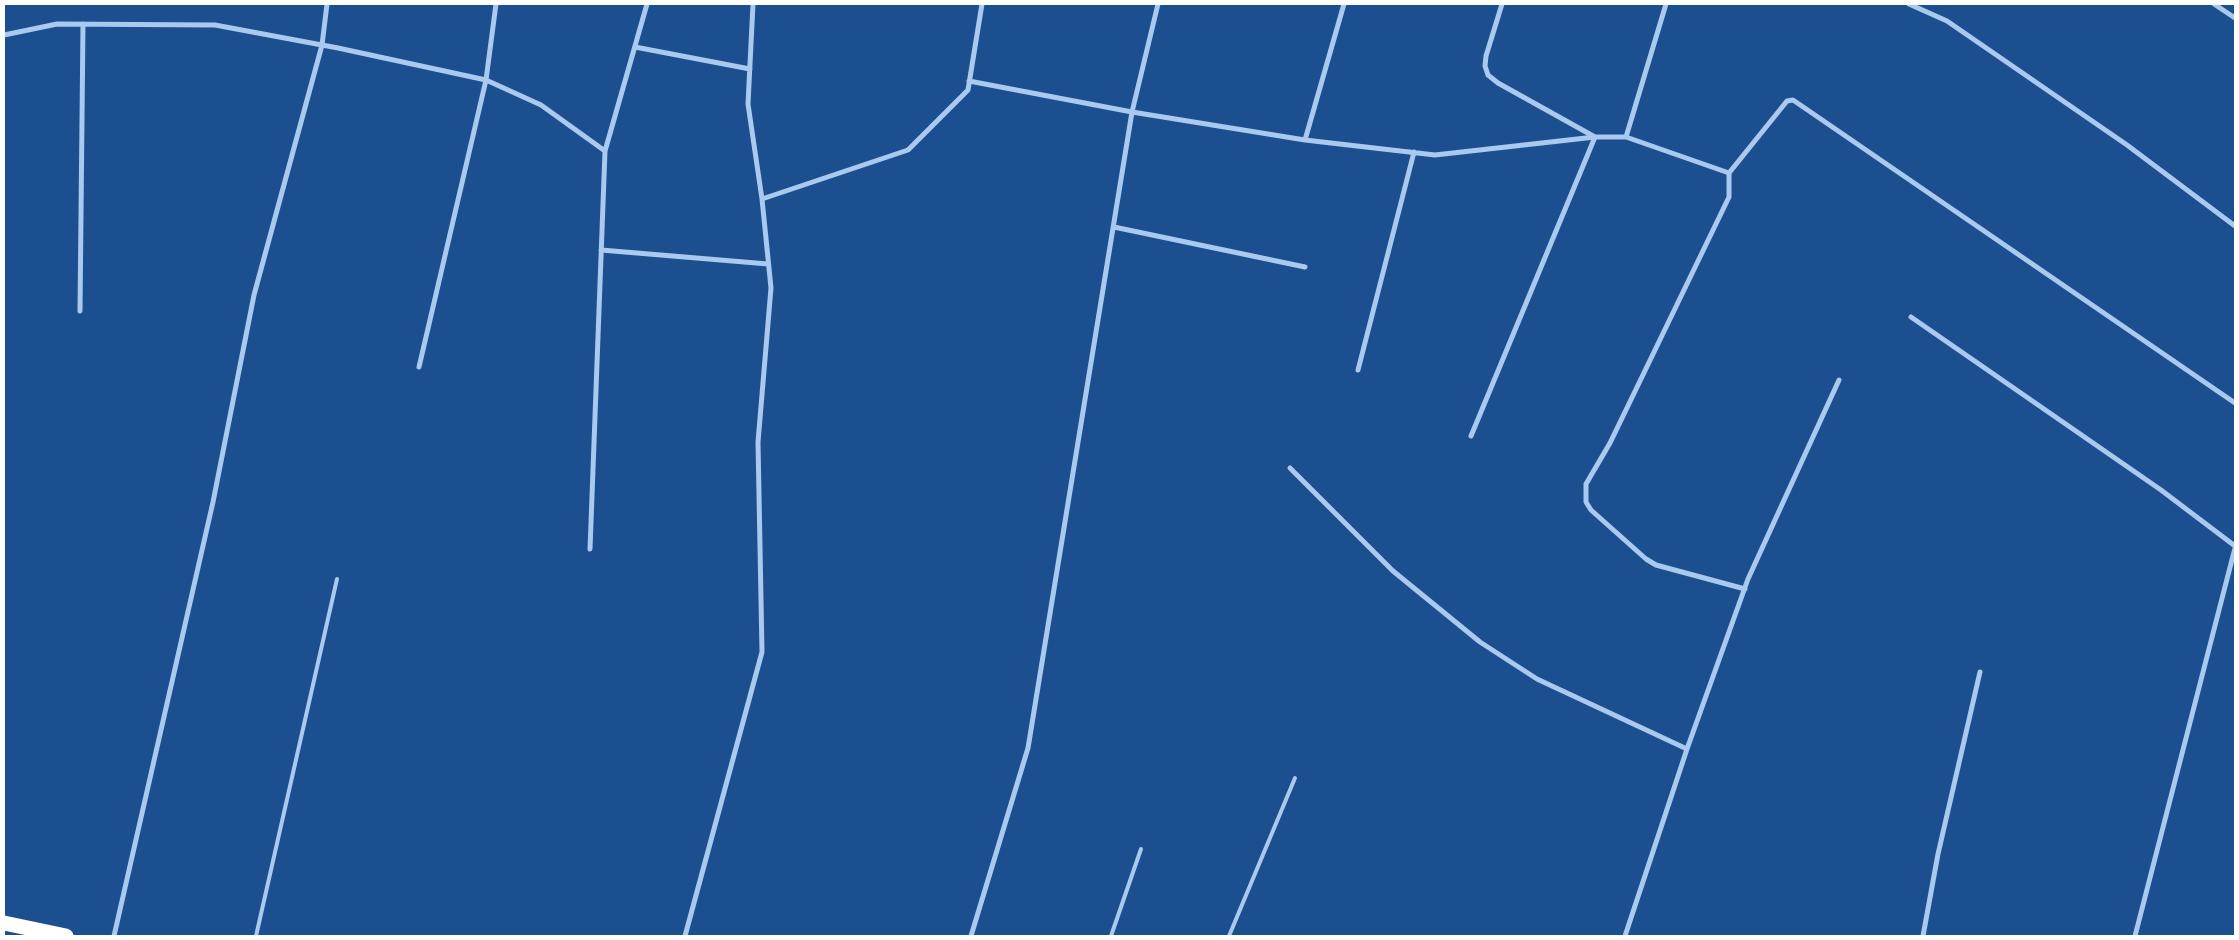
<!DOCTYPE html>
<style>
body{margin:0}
#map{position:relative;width:2239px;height:940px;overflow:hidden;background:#1b4f8f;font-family:Ubuntu,sans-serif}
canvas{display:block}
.frame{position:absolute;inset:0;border:5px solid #fff;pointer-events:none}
</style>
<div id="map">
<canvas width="2239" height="940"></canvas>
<div class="frame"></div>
</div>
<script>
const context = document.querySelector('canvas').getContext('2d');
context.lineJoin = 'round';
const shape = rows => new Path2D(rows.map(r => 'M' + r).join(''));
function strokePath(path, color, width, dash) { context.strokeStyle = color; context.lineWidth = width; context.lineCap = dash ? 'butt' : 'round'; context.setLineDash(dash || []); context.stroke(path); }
const lane = shape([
 [256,936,337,579],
 [1111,936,1141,849],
 [1229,936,1295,778]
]);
const street = shape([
 [1158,4,1132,112,1305,140,1435,155,1595,137,1626,137,1666,4],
 [1909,4,1947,21,2127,145,2235,226],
 [2214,4,2235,18],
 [4,35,57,24,215,25,338,48,486,80,541,105,605,151,647,4],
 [635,47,750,69],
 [969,81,1132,112,1028,748,971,936],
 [1626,137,1729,173,1729,197,1610,443,1586,484,1586,502,1591,510,1646,559,1656,565,1745,589],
 [1305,140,1344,4],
 [1729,173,1787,101,1793,100,2235,403],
 [762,199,908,150,968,90,982,4],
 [1114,227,1305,267],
 [601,250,768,264],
 [80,311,83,24],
 [1911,317,2161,490,2235,546],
 [419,367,486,80,496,4],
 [1358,370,1414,152],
 [1471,436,1595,137,1498,83,1488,75,1485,66,1486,56,1502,4],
 [1290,468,1393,571,1480,642,1537,679,1687,749],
 [590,549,605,151],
 [114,936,213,502,254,295,322,45,327,4],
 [685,936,762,652,758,442,771,288,762,199,748,104,753,4],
 [1625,936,1687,749,1748,579,1839,380],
 [1923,936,1938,854,1980,672],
 [2135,936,2235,548]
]);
const highway = shape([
 [4,923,66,936]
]);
strokePath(lane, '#a9c9ee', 4);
strokePath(street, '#a9c9ee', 5);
strokePath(highway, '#fff', 15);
</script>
